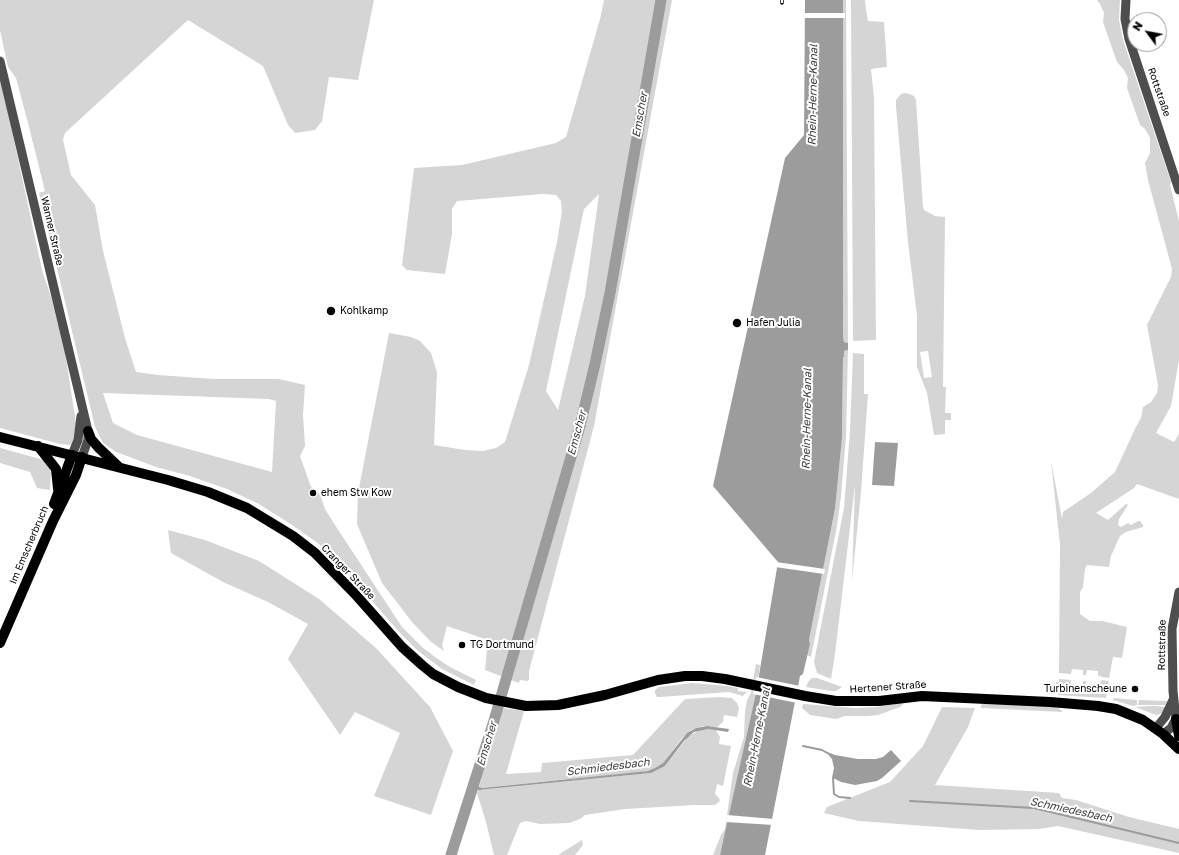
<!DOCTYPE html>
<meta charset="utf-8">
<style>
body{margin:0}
#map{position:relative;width:1179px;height:855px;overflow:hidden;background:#fff;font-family:"Golos Text",sans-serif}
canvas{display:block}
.north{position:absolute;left:1127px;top:12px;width:40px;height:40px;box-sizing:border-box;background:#fff;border:1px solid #999;border-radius:50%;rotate:302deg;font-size:11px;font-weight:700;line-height:16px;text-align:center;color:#000}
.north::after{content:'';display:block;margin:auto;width:14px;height:18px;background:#000;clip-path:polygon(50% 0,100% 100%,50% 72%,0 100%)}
</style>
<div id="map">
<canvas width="1179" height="855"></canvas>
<div class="north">N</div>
</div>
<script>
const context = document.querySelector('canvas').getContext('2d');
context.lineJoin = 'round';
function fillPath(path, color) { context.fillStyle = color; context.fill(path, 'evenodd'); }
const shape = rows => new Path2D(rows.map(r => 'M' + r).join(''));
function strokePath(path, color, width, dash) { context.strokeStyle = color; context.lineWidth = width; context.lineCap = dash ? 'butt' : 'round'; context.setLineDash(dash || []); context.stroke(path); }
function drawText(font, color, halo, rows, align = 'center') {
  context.font = font + ' "Golos Text",sans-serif'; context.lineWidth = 4; context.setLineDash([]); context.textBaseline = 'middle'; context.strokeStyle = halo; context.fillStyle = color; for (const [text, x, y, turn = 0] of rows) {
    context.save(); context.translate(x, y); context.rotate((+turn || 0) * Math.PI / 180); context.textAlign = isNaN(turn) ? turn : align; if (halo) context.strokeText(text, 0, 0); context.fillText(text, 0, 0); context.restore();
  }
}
const green = shape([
 [0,0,374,0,358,80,329,77,322,121,315,130,295,133,288,125,263,66,188,20,65,133,63,140,71,175,95,205,103,251,125,338,136,372,158,375,214,379,279,379,305,385,303,415,305,446,300,456,311,487,320,494,325,509,335,525,402,627,422,647,435,657,450,667,476,680,474,685,442,669,417,650,402,635,349,575,319,544,292,525,259,504,227,489,190,476,156,467,127,456,116,452,103,443,95,427,39,193,45,191,28,123,16,78,8,67,0,30],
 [103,393,269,399,276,401,272,472,137,435,113,423],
 [604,0,672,0,594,426,529,671,529,680,527,681,520,680,519,683,485,670,488,640,447,626,442,645,444,651,430,641,412,622,382,583,365,543,357,524,358,493,389,333,411,337,420,341,431,353,437,372,434,445,465,450,483,451,496,448,505,442,529,365,557,242,562,211,561,201,556,195,543,194,457,201,452,209,452,234,445,274,407,270,402,265,414,168,462,165,556,143,566,137,600,19],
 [599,194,585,296,558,410,546,391,584,209],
 [843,0,846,0,848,343,844,342,843,336],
 [851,0,865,0,866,9,868,21,884,22,887,67,871,69,874,98,876,340,853,341],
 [1097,0,1120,0,1119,20,1123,40,1171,182,1170,185,1179,221,1179,360,1171,406,1156,433,1174,442,1179,434,1179,499,1137,484,1134,488,1096,513,1108,520,1126,504,1128,505,1119,519,1118,525,1121,527,1128,523,1131,525,1138,521,1140,521,1143,525,1143,527,1126,532,1120,536,1111,556,1109,567,1087,565,1085,569,1083,587,1080,592,1080,614,1090,621,1102,621,1127,627,1122,658,1113,657,1109,678,1101,677,1101,676,1098,676,1098,671,1087,670,1086,675,1083,675,1083,670,1072,669,1071,674,1059,673,1060,545,1051,461,1062,519,1063,512,1091,493,1115,472,1135,429,1141,418,1143,407,1151,402,1157,393,1158,385,1147,325,1171,277,1172,269,1148,180,1145,163,1150,153,1150,138,1145,129,1140,125,1127,88,1128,78,1124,70,1117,62,1103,22,1104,13,1100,4],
 [0,75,42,270,52,300,65,352,76,423,74,437,71,445,60,444,0,428],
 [905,93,910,94,914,96,916,100,923,207,924,210,935,216,945,217,943,387,946,387,945,413,951,413,951,420,945,420,945,434,934,435,927,393,917,367,917,316,908,242,896,107,896,100,901,94],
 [928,351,932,377,924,378,920,352],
 [848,350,846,436,841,496,837,526,811,657,807,655,810,644,809,640,835,509,842,438,843,357,844,351],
 [853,353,864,354,864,394,868,394,861,492,852,581,855,485,835,654,831,679,817,673,814,662,844,508,850,431],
 [0,448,44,460,49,467,51,473,50,490,37,488,30,472,0,463],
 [168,530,205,540,259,561,319,599,376,648,430,707,453,751,431,815,374,796,400,733,355,712,340,735,288,659,308,624,268,602,225,583,171,553],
 [756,664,760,665,756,693,727,827,720,855,713,855,721,835,725,829,733,773,744,737,745,711,747,700,751,693],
 [812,678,817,678,842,687,836,691,831,691,806,687,808,682],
 [1059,679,1071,680,1071,684,1083,685,1083,681,1086,681,1086,685,1097,686,1098,682,1101,682,1101,680,1109,681,1106,698,1058,695,1055,687,1056,682,1059,682],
 [692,683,727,686,738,688,738,691,747,692,743,696,729,692,660,697,657,697,655,693,655,690,659,687],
 [720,697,732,698,737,703,739,708,737,717,724,715,723,722,717,727,702,726,691,730,682,738,663,763,652,770,644,772,539,782,482,788,479,787,503,708,524,711,506,774,541,772,542,763,633,755,685,699],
 [1113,698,1137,700,1137,705,1133,706,1113,700],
 [1139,700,1165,701,1167,701,1165,705,1138,705],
 [902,703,903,704,900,707,878,715,868,716,845,716,836,719,810,715,802,708,803,704,855,708,877,707],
 [984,703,1056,706,1063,712,981,708,981,705],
 [1149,706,1156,706,1165,707,1161,714,1156,715,1135,707],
 [942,707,975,708,968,727,935,785,1059,793,1062,798,1076,800,1129,817,1179,829,1179,853,1058,826,1039,829,979,830,859,821,824,813,827,807,890,782,923,746],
 [708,729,716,730,720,737,719,744,731,746,723,786,717,784,715,794,718,797,720,800,719,802,715,805,694,805,625,809,585,815,580,819,569,823,540,824,526,821,520,823,507,855,494,855,486,822,477,793,478,790,651,773,665,766,688,737,699,730],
 [582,840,583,845,575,855,558,855]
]);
const water = shape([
 [805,0,843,0,843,336,844,342,848,343,848,350,844,351,844,357,843,357,842,438,835,509,809,640,810,644,803,674,800,676,765,855,720,855,756,693,778,562,713,486,785,158,804,135],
 [875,442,898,443,894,486,872,485],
 [707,726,729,729,728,732,708,729,694,732,684,741,665,766,651,773,478,790,479,787,482,788,648,771,655,768,663,763,687,733,696,728],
 [822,750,835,755,858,759,876,759,883,757,891,750,901,761,882,778,877,781,855,785,841,782,833,778,835,768,833,759,829,754]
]);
const pier = shape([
 [803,13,845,13,845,18,803,18],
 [776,562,825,569,824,574,775,567],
 [756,677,800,686,797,703,753,694],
 [727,815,774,819,773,825,726,822]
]);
const stream = shape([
 [803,746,822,750,829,754,833,759,835,768,833,778,834,794,839,797,850,798],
 [474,787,481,789],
 [910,801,1034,808,1179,843]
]);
const river = shape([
 [451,855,493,724,580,426,595,364,610,293,661,0]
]);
const minor = shape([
 [1126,0,1125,19,1129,39,1179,190],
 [0,61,88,431,88,440,82,457],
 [72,455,78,440,81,416],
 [1156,728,1165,717,1173,700],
 [1163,734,1171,728,1176,719,1173,691,1172,629,1179,592]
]);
const major = shape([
 [88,431,91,439,98,447,118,466],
 [0,437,168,480,208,492,247,508,293,536,315,553,355,594,402,647,422,665,433,674,458,687,486,698,526,706,558,705,605,695,658,680,685,676,702,676,725,679,805,696,836,701,879,701,922,696,1050,702,1098,706,1116,709,1143,720,1163,734,1179,749],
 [38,446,56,469,58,489],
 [54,504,72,455],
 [0,643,53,521,76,475,82,457],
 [1176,719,1179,736]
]);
const rail = shape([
 [782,0,782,3]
]);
const markers = [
 [331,311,5,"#000"],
 [737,323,5,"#000"],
 [313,493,4,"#000"],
 [462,645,4,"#000"],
 [1135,689,4,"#000"]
];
const streetNames = [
 ["Rottstraße",1159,92,71],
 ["Wanner Straße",52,231,77],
 ["Im Emscherbruch",29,545,-67],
 ["Cranger Straße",348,572,46],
 ["Rottstraße",1162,645,-89],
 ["Hertener Straße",888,687,-4]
];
const poiNames = [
 ["Kohlkamp",340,311],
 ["Hafen Julia",746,323],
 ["ehem Stw Kow",321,493],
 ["TG Dortmund",470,645],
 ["Turbinenscheune",1127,689,"right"]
];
const waterNames = [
 ["Rhein-Herne-Kanal",813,95,-89],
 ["Emscher",640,115,-80],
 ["Rhein-Herne-Kanal",807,419,-89],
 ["Emscher",577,433,-75],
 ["Rhein-Herne-Kanal",757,737,-79],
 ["Emscher",487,744,-73],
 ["Schmiedesbach",608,767,-7],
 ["Schmiedesbach",1071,810,12]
];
fillPath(green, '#d5d5d5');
fillPath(water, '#9c9c9c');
fillPath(pier, '#fff');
strokePath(stream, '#9c9c9c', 2);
strokePath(river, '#9c9c9c', 11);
strokePath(minor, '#4e4e4e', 9);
strokePath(major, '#000', 10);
strokePath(rail, '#000', 3.5);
strokePath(rail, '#fff', 2, [6]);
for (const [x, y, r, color] of markers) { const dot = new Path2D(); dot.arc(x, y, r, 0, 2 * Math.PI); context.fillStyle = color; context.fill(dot); strokePath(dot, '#fff', 1.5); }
drawText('10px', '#000', '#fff', streetNames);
drawText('10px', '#000', '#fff', poiNames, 'left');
drawText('italic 11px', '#3d3d3d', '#fff', waterNames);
</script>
